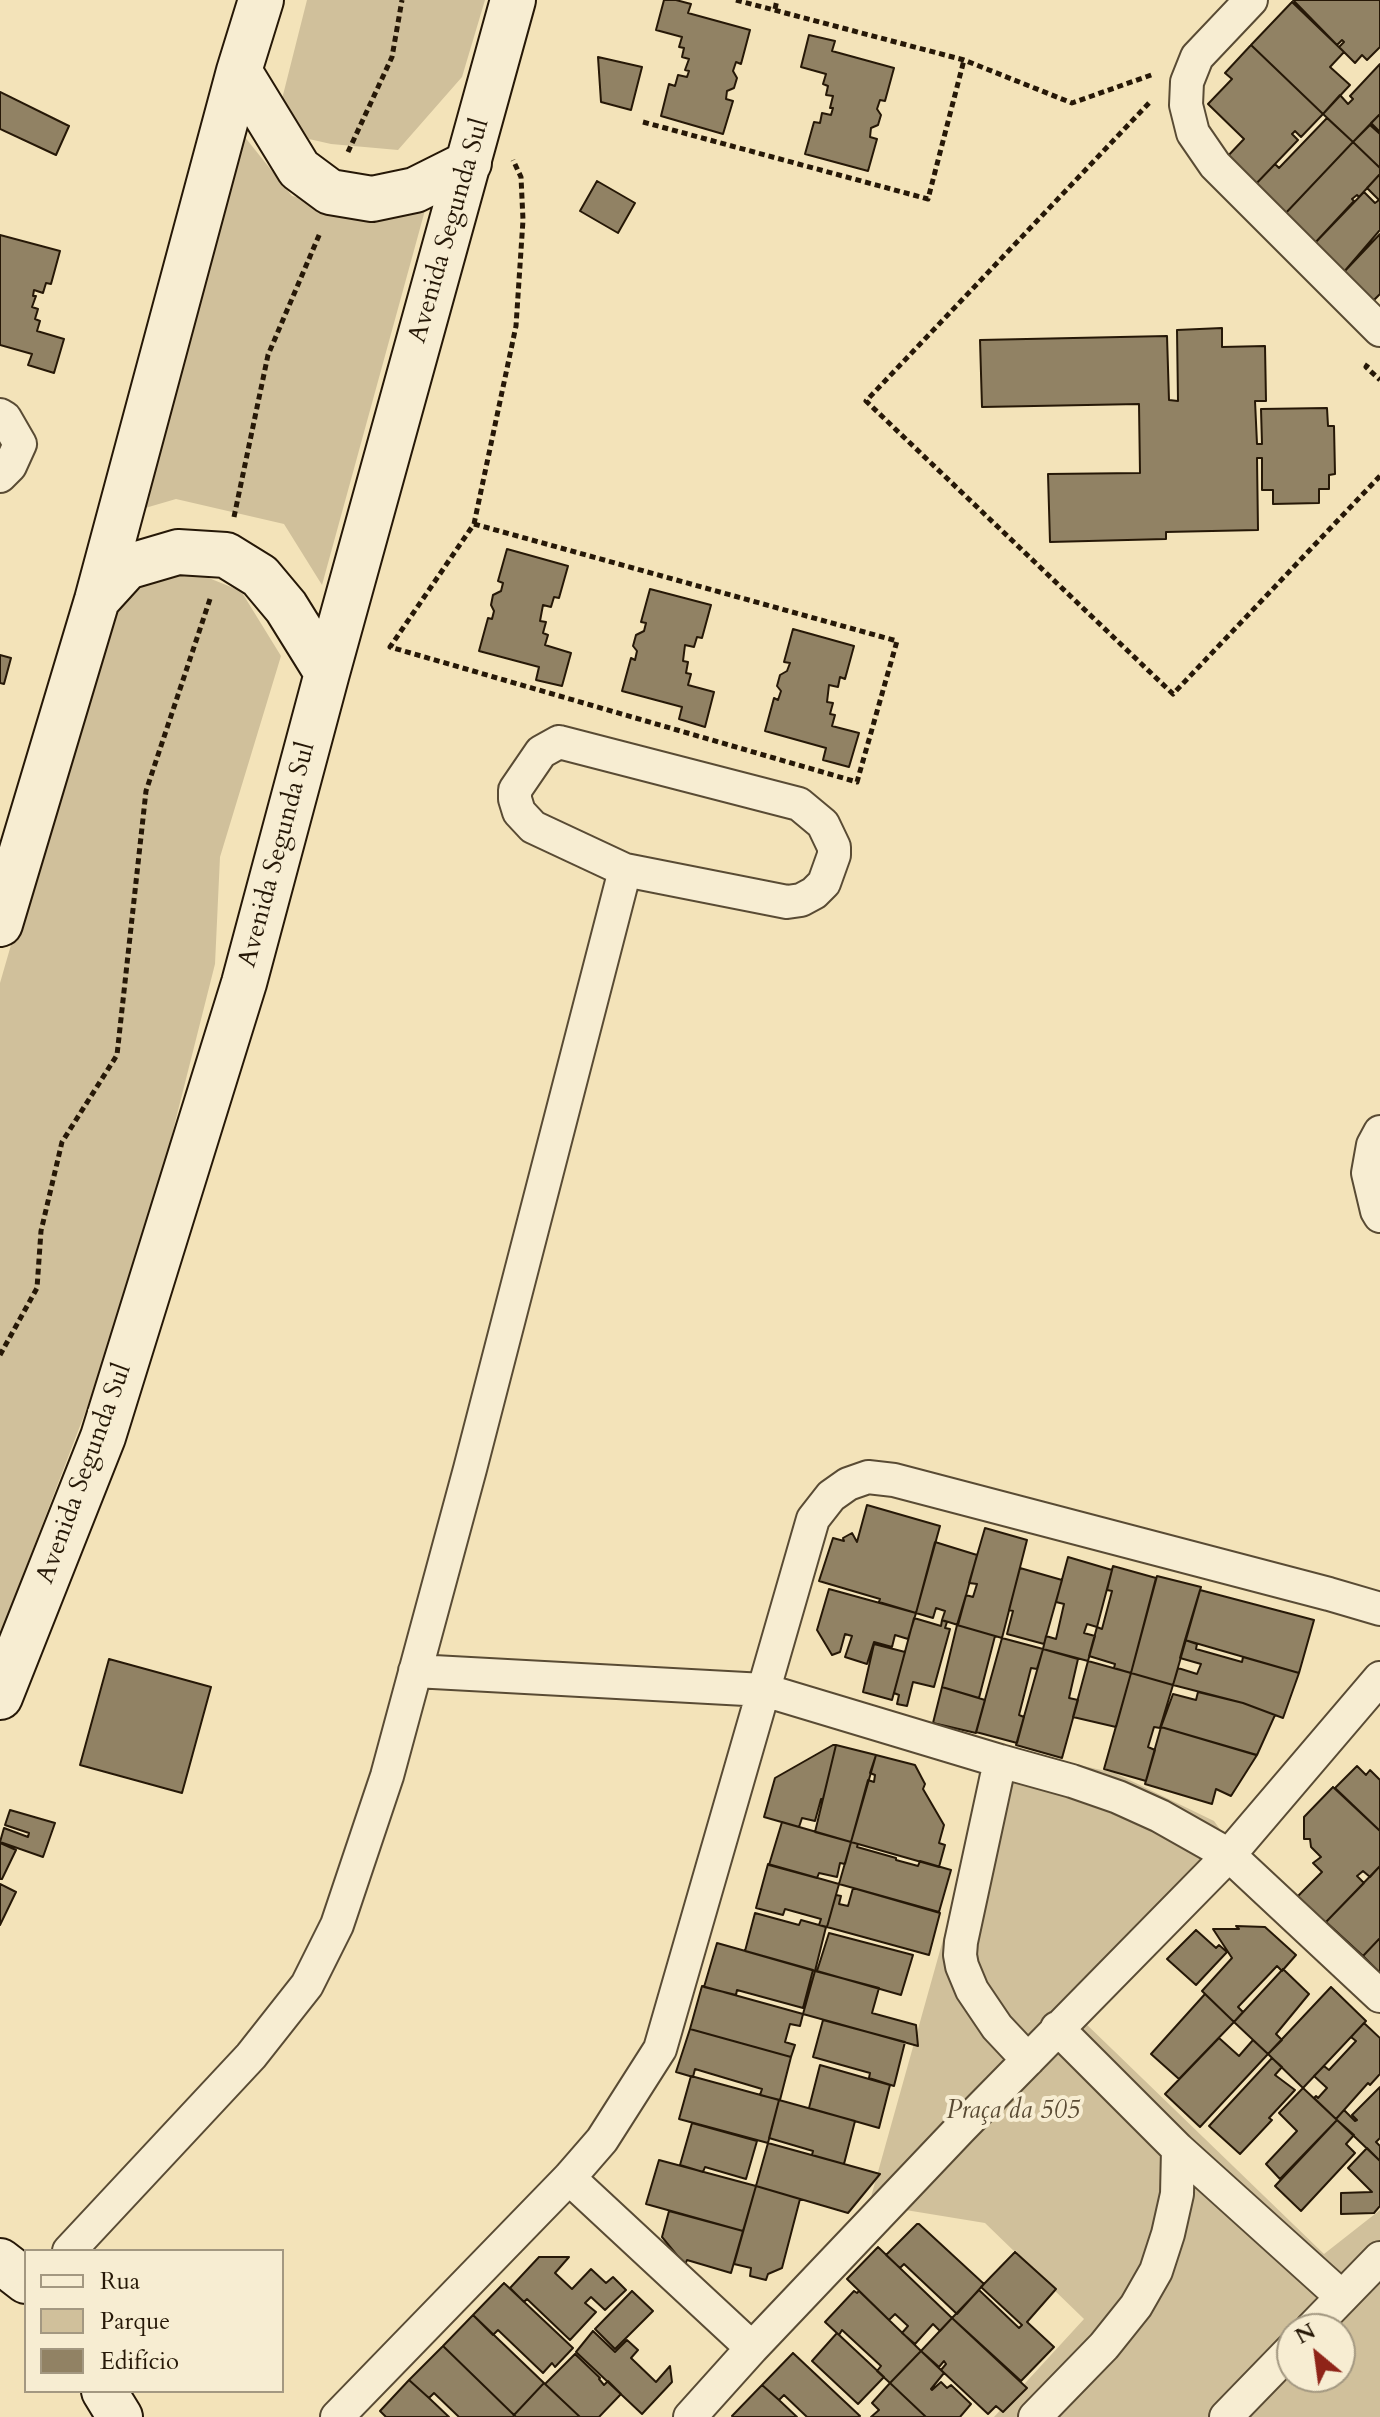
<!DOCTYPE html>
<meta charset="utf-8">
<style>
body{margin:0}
#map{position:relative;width:1380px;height:2417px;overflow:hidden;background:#f3e3b9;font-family:Cardo,serif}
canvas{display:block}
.legend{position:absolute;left:24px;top:2249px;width:260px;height:144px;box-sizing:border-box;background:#f7edd2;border:2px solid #a39881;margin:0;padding:10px 14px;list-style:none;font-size:24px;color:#261807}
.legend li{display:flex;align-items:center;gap:16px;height:40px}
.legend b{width:40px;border:2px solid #a39881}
.north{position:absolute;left:1276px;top:2313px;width:80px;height:80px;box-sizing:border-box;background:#f7edd2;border:2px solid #a39881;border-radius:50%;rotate:331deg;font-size:22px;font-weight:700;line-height:32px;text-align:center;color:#261807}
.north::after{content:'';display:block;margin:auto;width:28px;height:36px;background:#8f2418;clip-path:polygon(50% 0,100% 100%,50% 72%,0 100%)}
</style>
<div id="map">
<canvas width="1380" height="2417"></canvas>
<ul class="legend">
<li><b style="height:10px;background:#f7edd2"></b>Rua</li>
<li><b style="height:22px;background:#d0c09b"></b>Parque</li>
<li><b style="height:22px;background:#918264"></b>Edifício</li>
</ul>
<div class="north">N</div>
</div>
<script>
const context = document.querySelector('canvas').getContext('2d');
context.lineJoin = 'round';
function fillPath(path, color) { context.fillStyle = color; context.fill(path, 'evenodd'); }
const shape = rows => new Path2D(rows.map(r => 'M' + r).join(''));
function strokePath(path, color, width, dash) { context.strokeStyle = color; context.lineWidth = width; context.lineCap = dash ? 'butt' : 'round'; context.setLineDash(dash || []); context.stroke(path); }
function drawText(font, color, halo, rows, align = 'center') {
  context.font = font + ' Cardo,serif'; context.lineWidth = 8; context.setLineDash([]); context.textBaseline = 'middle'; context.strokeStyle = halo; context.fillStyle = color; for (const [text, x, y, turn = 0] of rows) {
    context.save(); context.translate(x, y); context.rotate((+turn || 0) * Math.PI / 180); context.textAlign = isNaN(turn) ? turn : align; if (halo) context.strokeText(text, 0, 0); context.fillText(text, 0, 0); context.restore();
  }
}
const green = shape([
 [307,0,485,0,462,77,398,150,331,144,309,139,282,99],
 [244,136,292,196,362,211,427,203,322,585,284,524,176,499,128,513],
 [189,570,241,591,281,656,220,857,215,964,134,1285,0,1635,0,983,106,616,145,575],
 [997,1747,1115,1773,1214,1821,1243,1861,1082,2020,1324,2254,1380,2210,1380,2417,994,2417,1084,2319,985,2223,869,2204],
 [1292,2329,1340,2329,1340,2377,1292,2377]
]);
const building = shape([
 [664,0,676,0,691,4,688,13,750,30,741,64,736,62,733,71,737,78,734,88,727,91,726,99,733,101,723,134,661,116,669,84,675,86,678,75,687,77,689,71,685,70,689,59,682,57,684,48,679,47,682,37,656,30,664,0],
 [1293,0,1380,0,1380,47,1367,60,1362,55,1355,63,1339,47,1344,42,1342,40,1337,45,1293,0],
 [1292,2,1344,52,1330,67,1350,85,1323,114,1251,45,1292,2],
 [809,35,835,41,832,51,894,68,885,101,880,100,877,109,881,115,878,125,871,128,870,137,877,139,868,171,805,154,814,122,820,123,822,113,831,115,833,108,830,108,833,96,826,95,828,86,823,84,826,74,801,67,809,35],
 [1251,45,1323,114,1301,137,1295,131,1292,134,1298,140,1253,187,1225,159,1244,139,1208,104,1232,79,1225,73,1251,45],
 [598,57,642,67,631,110,601,102,598,57],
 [1380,64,1380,114,1353,142,1323,114,1340,95,1348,104,1353,99,1350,96,1380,64],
 [0,92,69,126,56,155,0,129,0,92],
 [1380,114,1380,132,1371,123,1380,114],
 [1327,118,1353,142,1283,216,1253,187,1275,164,1279,168,1327,118],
 [1370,125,1380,134,1380,168,1353,142,1370,125],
 [1353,142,1380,168,1380,174,1359,197,1357,195,1352,199,1354,201,1313,245,1283,216,1353,142],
 [1380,174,1380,230,1343,273,1313,245,1364,192,1375,203,1379,200,1367,188,1380,174],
 [597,181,635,203,618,233,580,211,597,181],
 [1380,234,1380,294,1371,303,1342,274,1380,234],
 [0,235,60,251,51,284,46,283,43,293,34,290,33,296,36,296,32,307,38,309,35,319,40,321,37,331,64,339,54,373,28,365,32,354,0,345,0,235],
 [1222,328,1222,347,1265,346,1266,401,1255,401,1257,444,1262,444,1261,409,1327,408,1328,426,1334,426,1335,474,1329,475,1329,489,1319,489,1319,503,1273,504,1273,490,1262,490,1262,458,1257,458,1258,530,1166,532,1166,539,1050,542,1048,474,1140,473,1139,404,982,407,980,340,1167,336,1169,400,1178,401,1177,330,1222,328],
 [507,549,568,566,559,598,554,597,551,607,543,605,540,621,546,622,543,633,548,635,545,645,571,653,562,686,536,680,539,667,479,651,488,618,492,619,494,611,491,605,493,595,501,591,503,583,498,581,507,549],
 [650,589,711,605,702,638,697,637,694,647,685,645,683,661,688,662,686,673,691,674,688,685,714,692,705,727,679,719,682,707,622,691,631,658,635,660,637,651,633,646,636,635,644,631,646,623,641,622,650,589],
 [793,629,854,646,845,679,840,677,838,687,829,685,827,702,833,703,830,714,835,715,832,726,859,733,849,767,823,760,826,748,765,731,774,698,778,700,781,691,777,686,780,675,787,671,790,663,784,662,793,629],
 [0,655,11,658,4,684,0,683,0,655],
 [867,1505,940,1526,916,1613,879,1602,880,1599,819,1581,833,1538,844,1541,843,1538,852,1533,857,1542,867,1505],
 [985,1528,1027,1540,1002,1638,957,1625,966,1595,973,1597,977,1584,969,1583,985,1528],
 [935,1542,977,1555,958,1625,942,1620,945,1611,936,1608,933,1618,916,1613,935,1542],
 [1068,1557,1112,1570,1097,1627,1087,1624,1084,1633,1095,1636,1088,1661,1043,1649,1046,1636,1056,1639,1064,1604,1056,1602,1068,1557],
 [1113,1566,1156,1578,1131,1673,1114,1668,1115,1664,1089,1656,1097,1627,1102,1629,1112,1591,1107,1590,1113,1566],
 [1020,1568,1062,1580,1044,1644,1007,1634,1013,1611,1009,1610,1020,1568],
 [1157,1576,1201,1587,1173,1685,1131,1673,1157,1576],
 [829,1589,916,1613,908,1639,895,1635,892,1647,874,1642,867,1664,845,1657,852,1636,845,1634,840,1652,832,1655,817,1630,829,1589],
 [1200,1590,1314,1620,1299,1673,1185,1640,1200,1590],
 [914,1618,941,1626,942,1620,947,1622,945,1628,950,1629,934,1687,913,1682,907,1706,897,1704,899,1695,894,1693,914,1618],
 [957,1625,995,1636,979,1698,942,1687,957,1625],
 [1002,1638,1043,1649,1037,1669,1031,1668,1019,1715,1024,1717,1017,1743,976,1732,1002,1638],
 [1185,1640,1197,1644,1196,1649,1242,1662,1243,1657,1299,1673,1283,1718,1243,1703,1173,1685,1178,1668,1197,1674,1201,1664,1180,1658,1185,1640],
 [874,1644,905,1652,892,1700,863,1692,874,1644],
 [1043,1649,1078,1659,1069,1698,1078,1700,1062,1758,1016,1745,1043,1649],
 [109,1659,211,1687,182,1793,80,1765,109,1659],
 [1088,1661,1131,1673,1116,1727,1073,1717,1088,1661],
 [1131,1673,1173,1685,1160,1728,1154,1727,1148,1747,1155,1750,1146,1781,1104,1769,1131,1673],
 [942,1687,985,1700,976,1733,933,1723,942,1687],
 [1198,1692,1243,1703,1275,1715,1257,1755,1161,1727,1173,1694,1196,1700,1198,1692],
 [1161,1727,1256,1755,1257,1755,1231,1796,1216,1789,1212,1804,1145,1784,1161,1727],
 [833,1745,836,1745,823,1799,821,1799,815,1821,802,1818,799,1827,764,1817,775,1778,833,1745],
 [836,1745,876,1755,851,1842,815,1832,836,1745],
 [876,1755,915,1765,925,1784,923,1789,944,1825,939,1843,945,1845,939,1867,851,1842,868,1780,874,1782,875,1775,870,1773,876,1755],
 [1357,1766,1366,1775,1370,1770,1380,1780,1380,1831,1335,1788,1357,1766],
 [1333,1787,1380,1831,1380,1866,1370,1877,1363,1871,1357,1876,1364,1883,1324,1924,1297,1897,1322,1872,1313,1863,1321,1857,1311,1847,1310,1839,1304,1839,1304,1817,1333,1787],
 [10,1810,55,1823,43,1857,0,1842,4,1828,28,1837,29,1833,5,1825,10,1810],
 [782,1822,851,1842,845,1864,840,1863,837,1877,819,1873,817,1878,769,1865,782,1822],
 [851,1842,858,1844,857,1847,896,1858,896,1860,918,1866,920,1861,951,1870,939,1912,839,1884,851,1842],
 [0,1843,16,1850,2,1879,0,1879,0,1843],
 [768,1864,839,1884,827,1927,819,1925,821,1919,785,1909,783,1915,756,1908,768,1864],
 [1380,1866,1380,1938,1363,1956,1326,1922,1380,1866],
 [0,1884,16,1892,0,1925,0,1884],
 [853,1888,940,1913,929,1955,827,1927,836,1895,841,1896,839,1904,848,1906,853,1888],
 [755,1913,799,1925,801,1920,826,1927,815,1971,745,1951,755,1913],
 [1236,1926,1265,1927,1296,1955,1282,1971,1277,1966,1238,2007,1243,2012,1234,2022,1202,1991,1232,1958,1213,1929,1239,1929,1236,1926],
 [1196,1930,1216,1948,1219,1945,1227,1952,1196,1985,1167,1959,1196,1930],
 [829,1933,913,1955,901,1995,817,1971,829,1933],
 [1380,1938,1380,1973,1363,1956,1380,1938],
 [717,1943,813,1970,803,2008,737,1990,736,1995,704,1987,717,1943],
 [1283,1969,1309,1994,1276,2034,1282,2040,1268,2054,1234,2022,1283,1969],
 [815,1971,879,1988,872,2013,916,2025,918,2046,803,2014,815,1971],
 [702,1986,803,2014,800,2026,790,2024,785,2042,795,2045,791,2057,690,2029,702,1986],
 [1331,1987,1366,2021,1303,2088,1268,2054,1331,1987],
 [1205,1994,1234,2022,1179,2079,1151,2054,1205,1994],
 [823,2020,905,2042,894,2086,869,2078,870,2073,813,2057,823,2020],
 [1364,2023,1380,2038,1380,2074,1370,2085,1368,2083,1336,2119,1314,2098,1316,2096,1318,2098,1327,2088,1314,2076,1324,2066,1329,2070,1356,2041,1351,2037,1364,2023],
 [690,2029,791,2057,780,2100,760,2095,762,2089,695,2069,693,2077,676,2072,690,2029],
 [1219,2038,1239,2056,1253,2040,1268,2054,1200,2127,1165,2094,1219,2038],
 [1272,2058,1282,2067,1275,2075,1295,2090,1269,2118,1272,2120,1240,2154,1209,2126,1272,2058],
 [820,2065,890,2085,879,2128,809,2108,820,2065],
 [691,2076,779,2100,768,2143,679,2119,691,2076],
 [1380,2087,1380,2138,1376,2142,1380,2146,1380,2161,1336,2119,1344,2110,1355,2121,1357,2120,1352,2115,1380,2087],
 [1303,2088,1337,2120,1280,2179,1266,2164,1297,2131,1279,2113,1303,2088],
 [779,2100,855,2121,844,2164,812,2155,813,2151,769,2138,779,2100],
 [1337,2120,1354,2135,1346,2144,1355,2153,1301,2211,1275,2186,1337,2120],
 [692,2123,757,2141,746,2179,705,2167,703,2172,680,2165,692,2123],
 [768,2143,844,2164,880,2174,848,2213,756,2186,768,2143],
 [1367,2148,1380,2161,1380,2206,1374,2213,1341,2214,1341,2193,1372,2192,1348,2168,1367,2148],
 [659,2160,756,2186,743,2231,646,2204,659,2160],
 [756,2186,800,2199,782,2268,768,2274,766,2280,750,2276,751,2268,734,2264,756,2186],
 [669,2211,743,2231,731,2273,687,2260,685,2265,662,2237,669,2211],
 [917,2224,919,2224,984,2284,957,2314,904,2264,900,2268,886,2255,917,2224],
 [878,2247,952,2318,940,2331,933,2324,915,2344,902,2333,908,2326,895,2314,889,2320,847,2279,878,2247],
 [1015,2252,1056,2289,1027,2322,1054,2347,1021,2381,952,2318,979,2290,1019,2328,1022,2325,981,2287,1015,2252],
 [539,2257,569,2257,555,2273,572,2289,591,2269,606,2283,613,2277,626,2290,605,2310,591,2297,585,2303,596,2312,570,2340,527,2299,524,2302,510,2288,539,2257],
 [504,2283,573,2348,555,2367,552,2363,543,2373,498,2330,493,2335,473,2315,504,2283],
 [632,2291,653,2311,615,2349,595,2329,632,2291],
 [854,2291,857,2293,859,2291,921,2351,890,2383,877,2371,881,2366,842,2330,839,2335,825,2322,854,2291],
 [473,2315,544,2383,514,2415,443,2346,473,2315],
 [952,2318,1027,2388,1003,2412,996,2406,988,2414,941,2370,946,2364,944,2361,939,2367,921,2351,952,2318],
 [593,2331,615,2352,627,2340,638,2350,631,2358,656,2382,670,2366,672,2382,642,2414,576,2352,593,2331],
 [837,2333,884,2377,858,2404,812,2361,837,2333],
 [443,2346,514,2415,513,2417,459,2417,434,2393,429,2398,409,2380,443,2346],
 [921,2351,944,2373,931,2389,932,2390,941,2382,947,2388,951,2385,971,2404,960,2417,926,2417,890,2383,921,2351],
 [793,2353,860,2416,858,2417,807,2417,784,2395,779,2400,762,2385,793,2353],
 [575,2354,600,2378,599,2379,604,2385,608,2381,621,2394,599,2417,580,2417,545,2384,575,2354],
 [409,2380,429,2398,449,2417,386,2417,380,2411,409,2380],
 [544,2383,545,2384,580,2417,516,2417,514,2415,544,2383],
 [890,2383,926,2417,871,2417,879,2410,872,2403,890,2383],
 [762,2385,779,2400,797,2417,733,2417,732,2416,762,2385]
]);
const path = shape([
 [736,0,964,60,1072,103,1154,74],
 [775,9,777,0],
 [1149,103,866,401,1173,694,1380,476],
 [643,122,928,199,964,60],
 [348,152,392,57,402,0],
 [1368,364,1366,367,1380,380],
 [234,517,268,355,320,233],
 [474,524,897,641,857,782,390,647,474,524],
 [474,524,516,326,523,220,521,177,513,160],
 [0,1355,37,1288,41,1231,62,1142,117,1055,146,791,211,596]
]);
const street = shape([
 [1251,0,1197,57,1187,82,1186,105,1193,133,1215,165,1380,330],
 [0,415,5,418,20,444,10,466,0,476],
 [559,742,799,804,823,824,834,847,834,855,824,883,814,893,801,900,787,902,625,870,533,827,519,812,515,799,515,790,541,752,559,742],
 [1380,1132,1373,1145,1368,1173,1377,1211,1380,1216],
 [415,1671,764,1690,1000,1761,961,1942,960,1955,962,1966,972,1990,997,2027,1028,2060],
 [1000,1761,1072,1781,1118,1797,1160,1816,1229,1855,1380,1996],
 [1178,2149,1342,2297],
 [569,2178,752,2348],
 [69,2251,251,2056,307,1985,337,1925,387,1776,470,1469,625,870],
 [1311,2329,1380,2258],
 [337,2417,569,2178,602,2140,660,2049,813,1519,831,1496,848,1484,868,1477,894,1480,1329,1594,1380,1609],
 [690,2417,752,2348,961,2128,1229,1855,1380,1678],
 [1035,2417,1104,2346,1136,2306,1156,2271,1168,2234,1177,2194,1178,2149,1057,2028],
 [1226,2417,1292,2349]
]);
const secondary = shape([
 [239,71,299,169,330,192,372,199,415,190,469,163],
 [97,600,127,567,178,552,226,555,260,576,286,607,327,673],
 [0,924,97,600,239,71,261,0],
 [0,1697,103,1437,244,983,327,673,513,0],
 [0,2261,26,2281],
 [104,2391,120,2417]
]);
const streetNames = [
 ["Avenida Segunda Sul",450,231,-74],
 ["Avenida Segunda Sul",278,855,-75],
 ["Avenida Segunda Sul",85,1474,-70]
];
const parkNames = [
 ["Praça da 505",1013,2112]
];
fillPath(green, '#d0c09b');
fillPath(building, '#918264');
strokePath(building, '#261807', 2);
strokePath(street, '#594b34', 36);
strokePath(secondary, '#261807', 48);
strokePath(path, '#261807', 5, [6, 4]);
strokePath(street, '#f7edd2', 32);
strokePath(secondary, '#f7edd2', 44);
drawText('26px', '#261807', '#f7edd2', streetNames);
drawText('italic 26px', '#594a33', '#f7edd2', parkNames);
</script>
